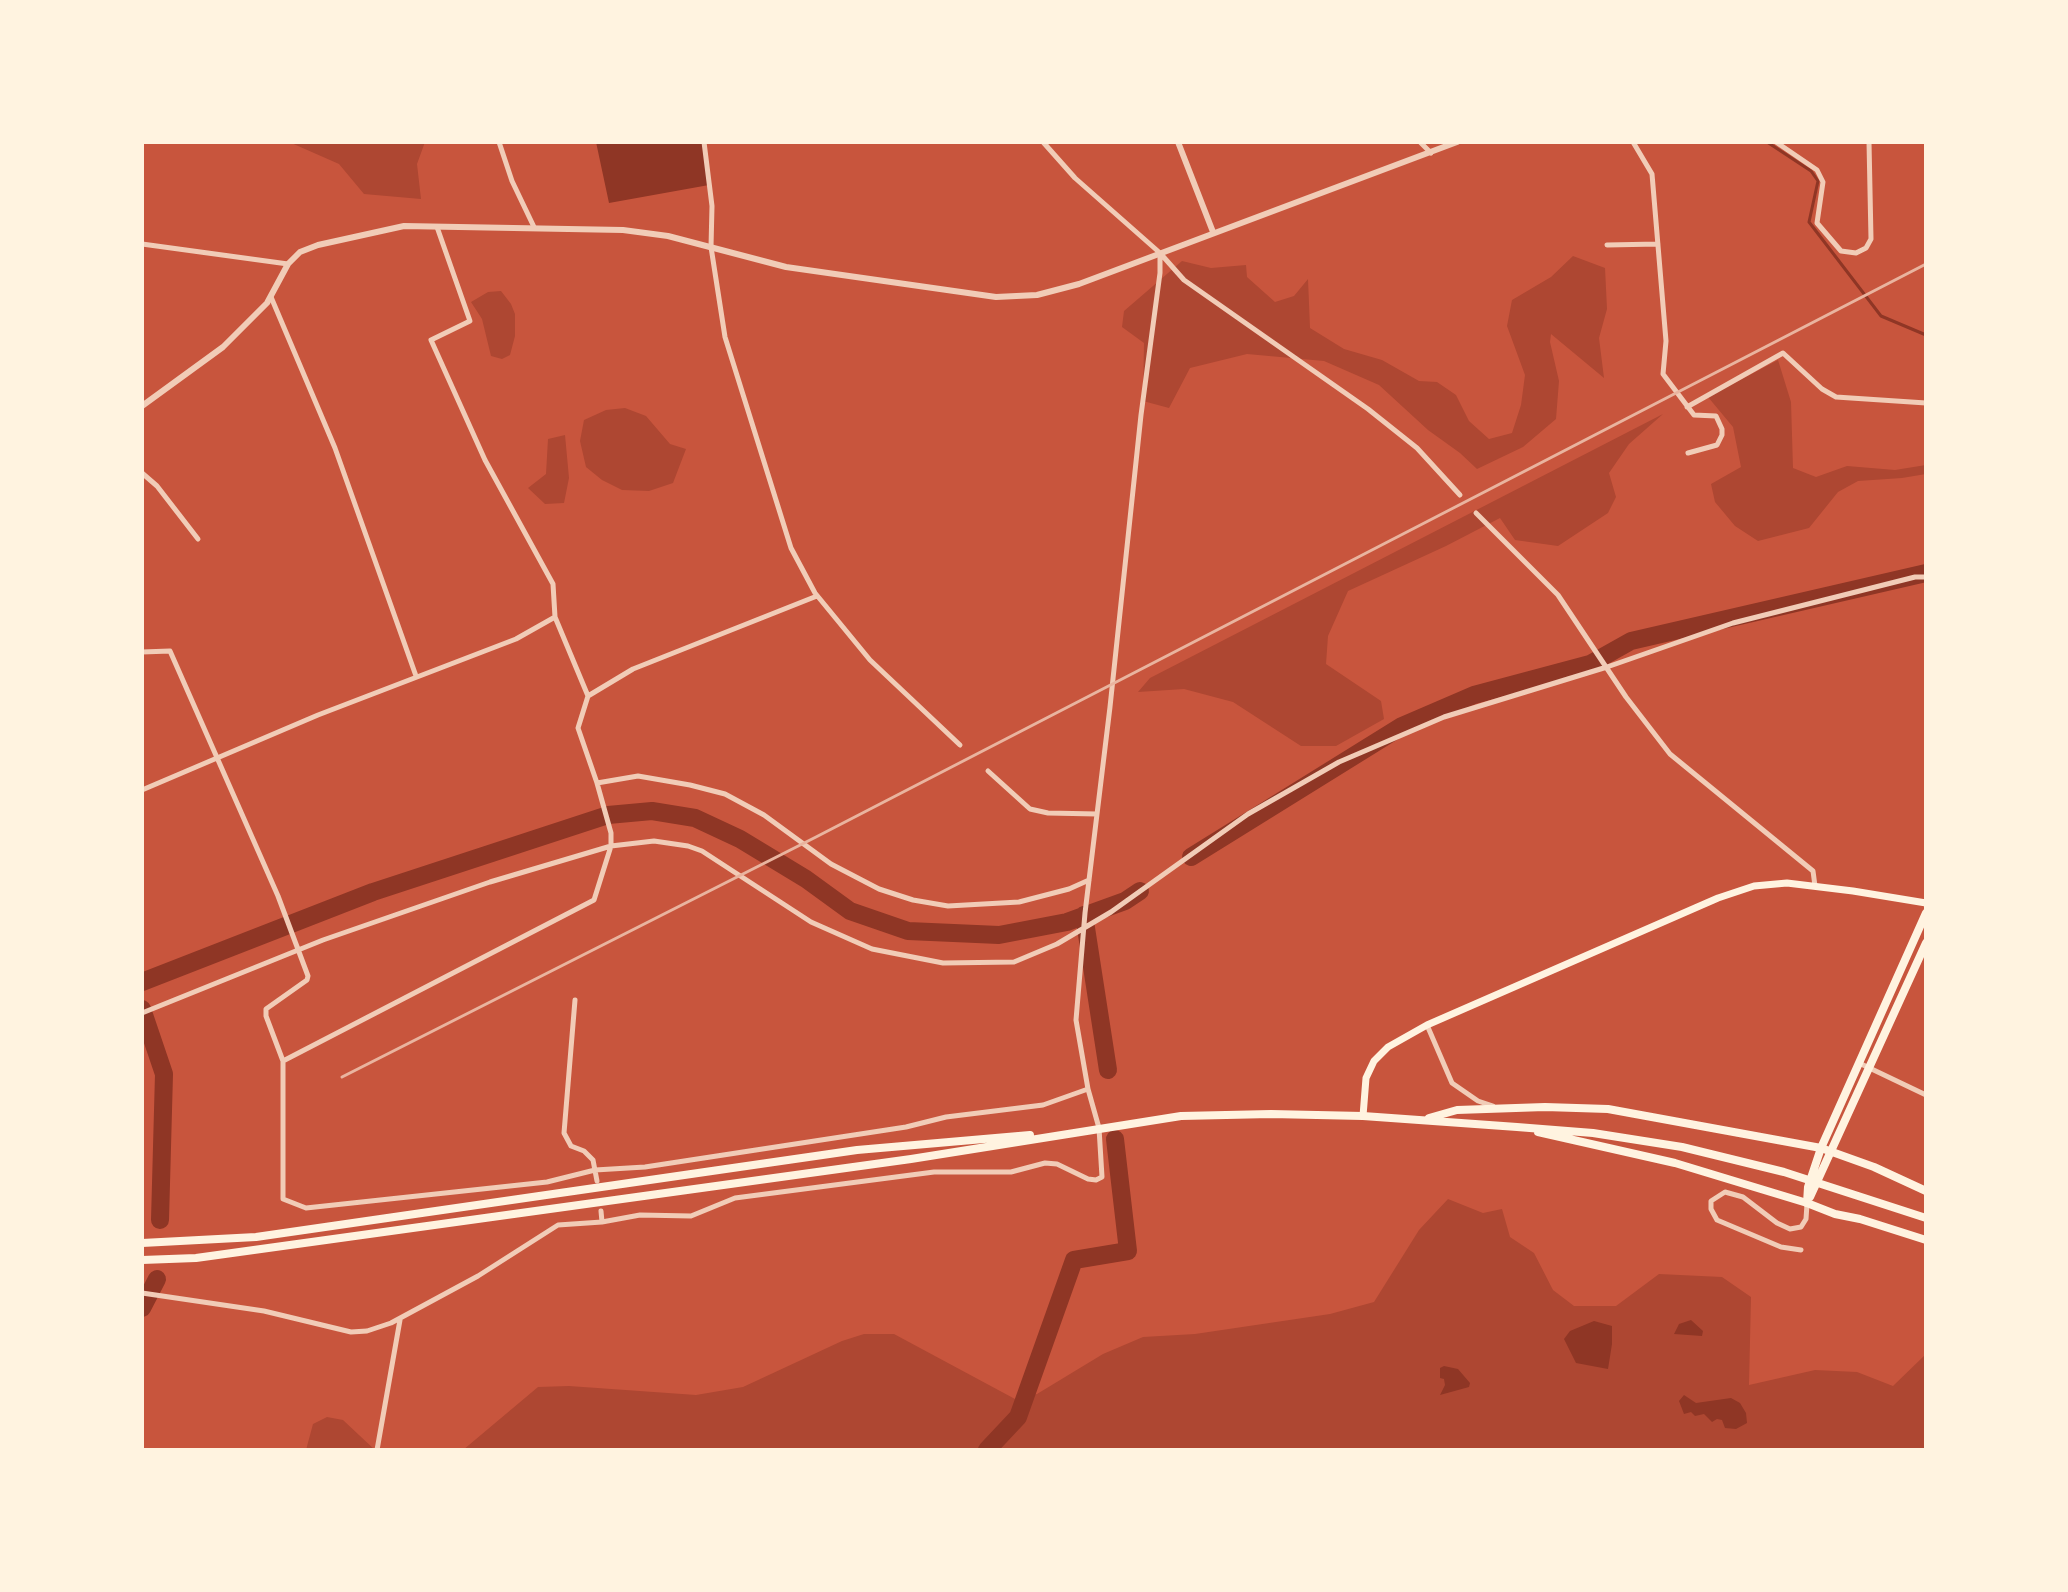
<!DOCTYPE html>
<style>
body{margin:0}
#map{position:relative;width:2068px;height:1592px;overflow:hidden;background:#c8553d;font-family:"DejaVu Sans",sans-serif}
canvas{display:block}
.frame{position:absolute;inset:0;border:144px solid #fff3e0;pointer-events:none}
</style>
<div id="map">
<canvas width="2068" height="1592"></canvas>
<div class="frame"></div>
</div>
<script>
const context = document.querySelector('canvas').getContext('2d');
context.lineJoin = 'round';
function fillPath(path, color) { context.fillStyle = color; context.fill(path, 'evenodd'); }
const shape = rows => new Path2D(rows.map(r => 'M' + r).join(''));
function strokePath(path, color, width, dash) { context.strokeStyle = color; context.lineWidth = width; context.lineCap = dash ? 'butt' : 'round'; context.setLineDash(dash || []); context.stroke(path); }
const green = shape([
 [289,142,425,142,417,164,421,199,364,194,339,164],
 [1573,256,1605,268,1607,309,1599,338,1604,378,1551,334,1550,342,1559,381,1556,419,1523,447,1477,469,1460,453,1428,430,1379,385,1324,361,1247,354,1190,368,1169,408,1143,401,1144,343,1122,327,1124,311,1182,261,1211,268,1246,265,1247,277,1275,302,1294,296,1308,279,1310,328,1344,349,1382,360,1419,381,1437,382,1456,395,1469,421,1489,439,1512,433,1521,405,1525,375,1507,326,1512,300,1551,277],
 [501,291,511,304,515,314,515,336,510,355,502,359,491,356,482,319,471,302,488,292],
 [1778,360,1791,402,1793,468,1816,477,1847,466,1895,470,1926,465,1926,474,1902,478,1858,481,1838,492,1809,528,1758,541,1735,526,1715,502,1711,484,1741,467,1733,427,1708,397],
 [625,408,646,416,670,444,686,449,673,483,649,491,622,490,602,480,586,467,580,441,584,420,606,410],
 [1663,414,1629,444,1609,473,1616,497,1608,513,1558,546,1515,540,1500,518,1446,546,1348,591,1328,636,1326,664,1381,701,1384,719,1336,746,1301,746,1233,702,1184,689,1138,692,1150,678],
 [565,435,569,478,564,503,545,504,528,488,546,474,548,439],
 [1448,1199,1483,1213,1502,1209,1510,1237,1534,1253,1553,1290,1574,1306,1616,1306,1659,1274,1722,1277,1751,1297,1749,1385,1815,1370,1857,1372,1893,1386,1926,1354,1926,1450,463,1450,538,1387,569,1386,696,1395,743,1387,842,1341,864,1334,894,1334,1015,1399,1037,1394,1103,1354,1143,1337,1195,1334,1330,1314,1374,1302,1419,1230],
 [327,1417,343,1420,375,1450,306,1450,313,1424]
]);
const water = shape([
 [596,142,702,142,709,185,609,203],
 [1691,1320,1703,1331,1702,1336,1674,1334,1679,1324],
 [1594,1321,1612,1326,1612,1344,1608,1369,1576,1363,1564,1339,1570,1331],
 [1444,1366,1458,1369,1470,1383,1469,1387,1440,1395,1445,1385,1444,1379,1440,1378,1440,1368],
 [1684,1395,1696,1403,1731,1398,1740,1403,1746,1413,1747,1423,1736,1429,1725,1428,1722,1420,1717,1419,1712,1422,1704,1414,1695,1416,1691,1412,1684,1414,1679,1401]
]);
const stream = shape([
 [1767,142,1811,171,1818,181,1809,222,1881,316,1926,335]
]);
const river = shape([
 [1191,857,1402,726,1474,695,1590,664,1631,641,1926,573],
 [1084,915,1108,1070],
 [142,982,373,892,608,815,652,811,695,818,740,839,806,879,850,911,908,931,999,935,1067,922,1125,901,1140,891],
 [142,1009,164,1074,160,1220],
 [142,1308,157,1279],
 [987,1450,1018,1417,1074,1260,1128,1251,1115,1139]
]);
const minor = shape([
 [499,142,512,181,534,227],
 [704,142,712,206,711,247,725,337,791,548,815,593,870,660,960,745],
 [1043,142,1075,178,1160,253,1184,280,1368,409,1417,448,1460,495],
 [1420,142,1431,153],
 [1633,142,1652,174,1666,341,1663,374,1694,415,1716,416,1722,429,1722,435,1717,445,1688,453],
 [1776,142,1817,170,1823,182,1817,223,1841,251,1856,253,1866,248,1871,239,1869,142],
 [142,244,288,264],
 [1607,245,1658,244],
 [271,297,335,448,416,676],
 [1687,407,1783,353,1822,389,1836,397,1926,403],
 [142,473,157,486,198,539],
 [1476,513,1558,595,1626,697,1670,754,1813,871,1815,886],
 [142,652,170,651,278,896,308,976,307,980,266,1009,266,1016,283,1061,283,1199,306,1208,547,1182,595,1170,645,1167,906,1127,946,1117,1043,1105,1088,1089],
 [588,696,633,669,817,596],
 [988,771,1030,809,1048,813,1097,814],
 [597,783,638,776,690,785,725,794,764,815,831,864,879,889,913,900,948,906,1019,902,1069,889,1089,880],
 [142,790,318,715,516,639,555,617],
 [575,1000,564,1133,571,1146,584,1151,593,1160,597,1181],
 [142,1013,323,940,490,882,611,846,654,841,688,846,702,851,811,922,872,949,943,963,1014,962,1057,944,1111,912,1248,814,1339,762,1444,717,1607,667,1733,623,1915,577,1926,577],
 [1427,1025,1452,1083,1478,1101,1493,1106],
 [283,1061,594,900,611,846,611,833,597,783,578,728,588,696,555,617,553,584,485,460,431,340,470,321,437,227],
 [1859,1063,1926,1095],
 [601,1211,602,1222],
 [1801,1250,1781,1247,1717,1220,1711,1209,1711,1201,1725,1192,1743,1197,1777,1223,1790,1229,1801,1227,1806,1219,1807,1204],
 [142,1293,264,1311,351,1332,367,1331,391,1323,478,1276,558,1225,602,1222,640,1215,691,1216,735,1198,934,1172,1011,1172,1045,1163,1057,1164,1088,1179,1096,1180,1102,1177,1099,1128,1088,1089,1076,1020,1085,913,1110,707,1141,415,1160,273,1160,254],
 [377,1450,400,1320]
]);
const tertiary = shape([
 [1178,142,1213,232],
 [142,406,223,347,267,303,288,264,300,252,318,245,404,226,623,230,668,236,786,267,996,297,1037,295,1079,284,1457,142]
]);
const secondary = shape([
 [1363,1116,1366,1078,1374,1061,1388,1047,1427,1025,1718,898,1754,886,1787,883,1853,891,1926,903]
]);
const primary = shape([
 [1810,1197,1926,943],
 [1807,1203,1808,1187,1821,1148,1926,913]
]);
const trunk = shape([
 [1429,1118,1457,1110,1545,1107,1608,1109,1821,1148,1874,1167,1926,1191],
 [1538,1132,1675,1163,1807,1203,1835,1214,1860,1219,1926,1240],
 [142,1243,256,1237,857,1150,1030,1135],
 [142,1260,196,1258,911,1159,1181,1116,1271,1114,1363,1116,1517,1127,1593,1133,1682,1147,1784,1172,1926,1218]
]);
const rail = shape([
 [342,1077,816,837,1926,264]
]);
fillPath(green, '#ae4732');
fillPath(water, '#8f3625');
strokePath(stream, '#8f3625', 3);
strokePath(river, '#8f3625', 18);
strokePath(minor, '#f1ccb7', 5);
strokePath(tertiary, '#f1ccb7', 6);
strokePath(secondary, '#fff3e0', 7);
strokePath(primary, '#fff3e0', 8);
strokePath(trunk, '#fff3e0', 8);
strokePath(rail, '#e9b49f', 3);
</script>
